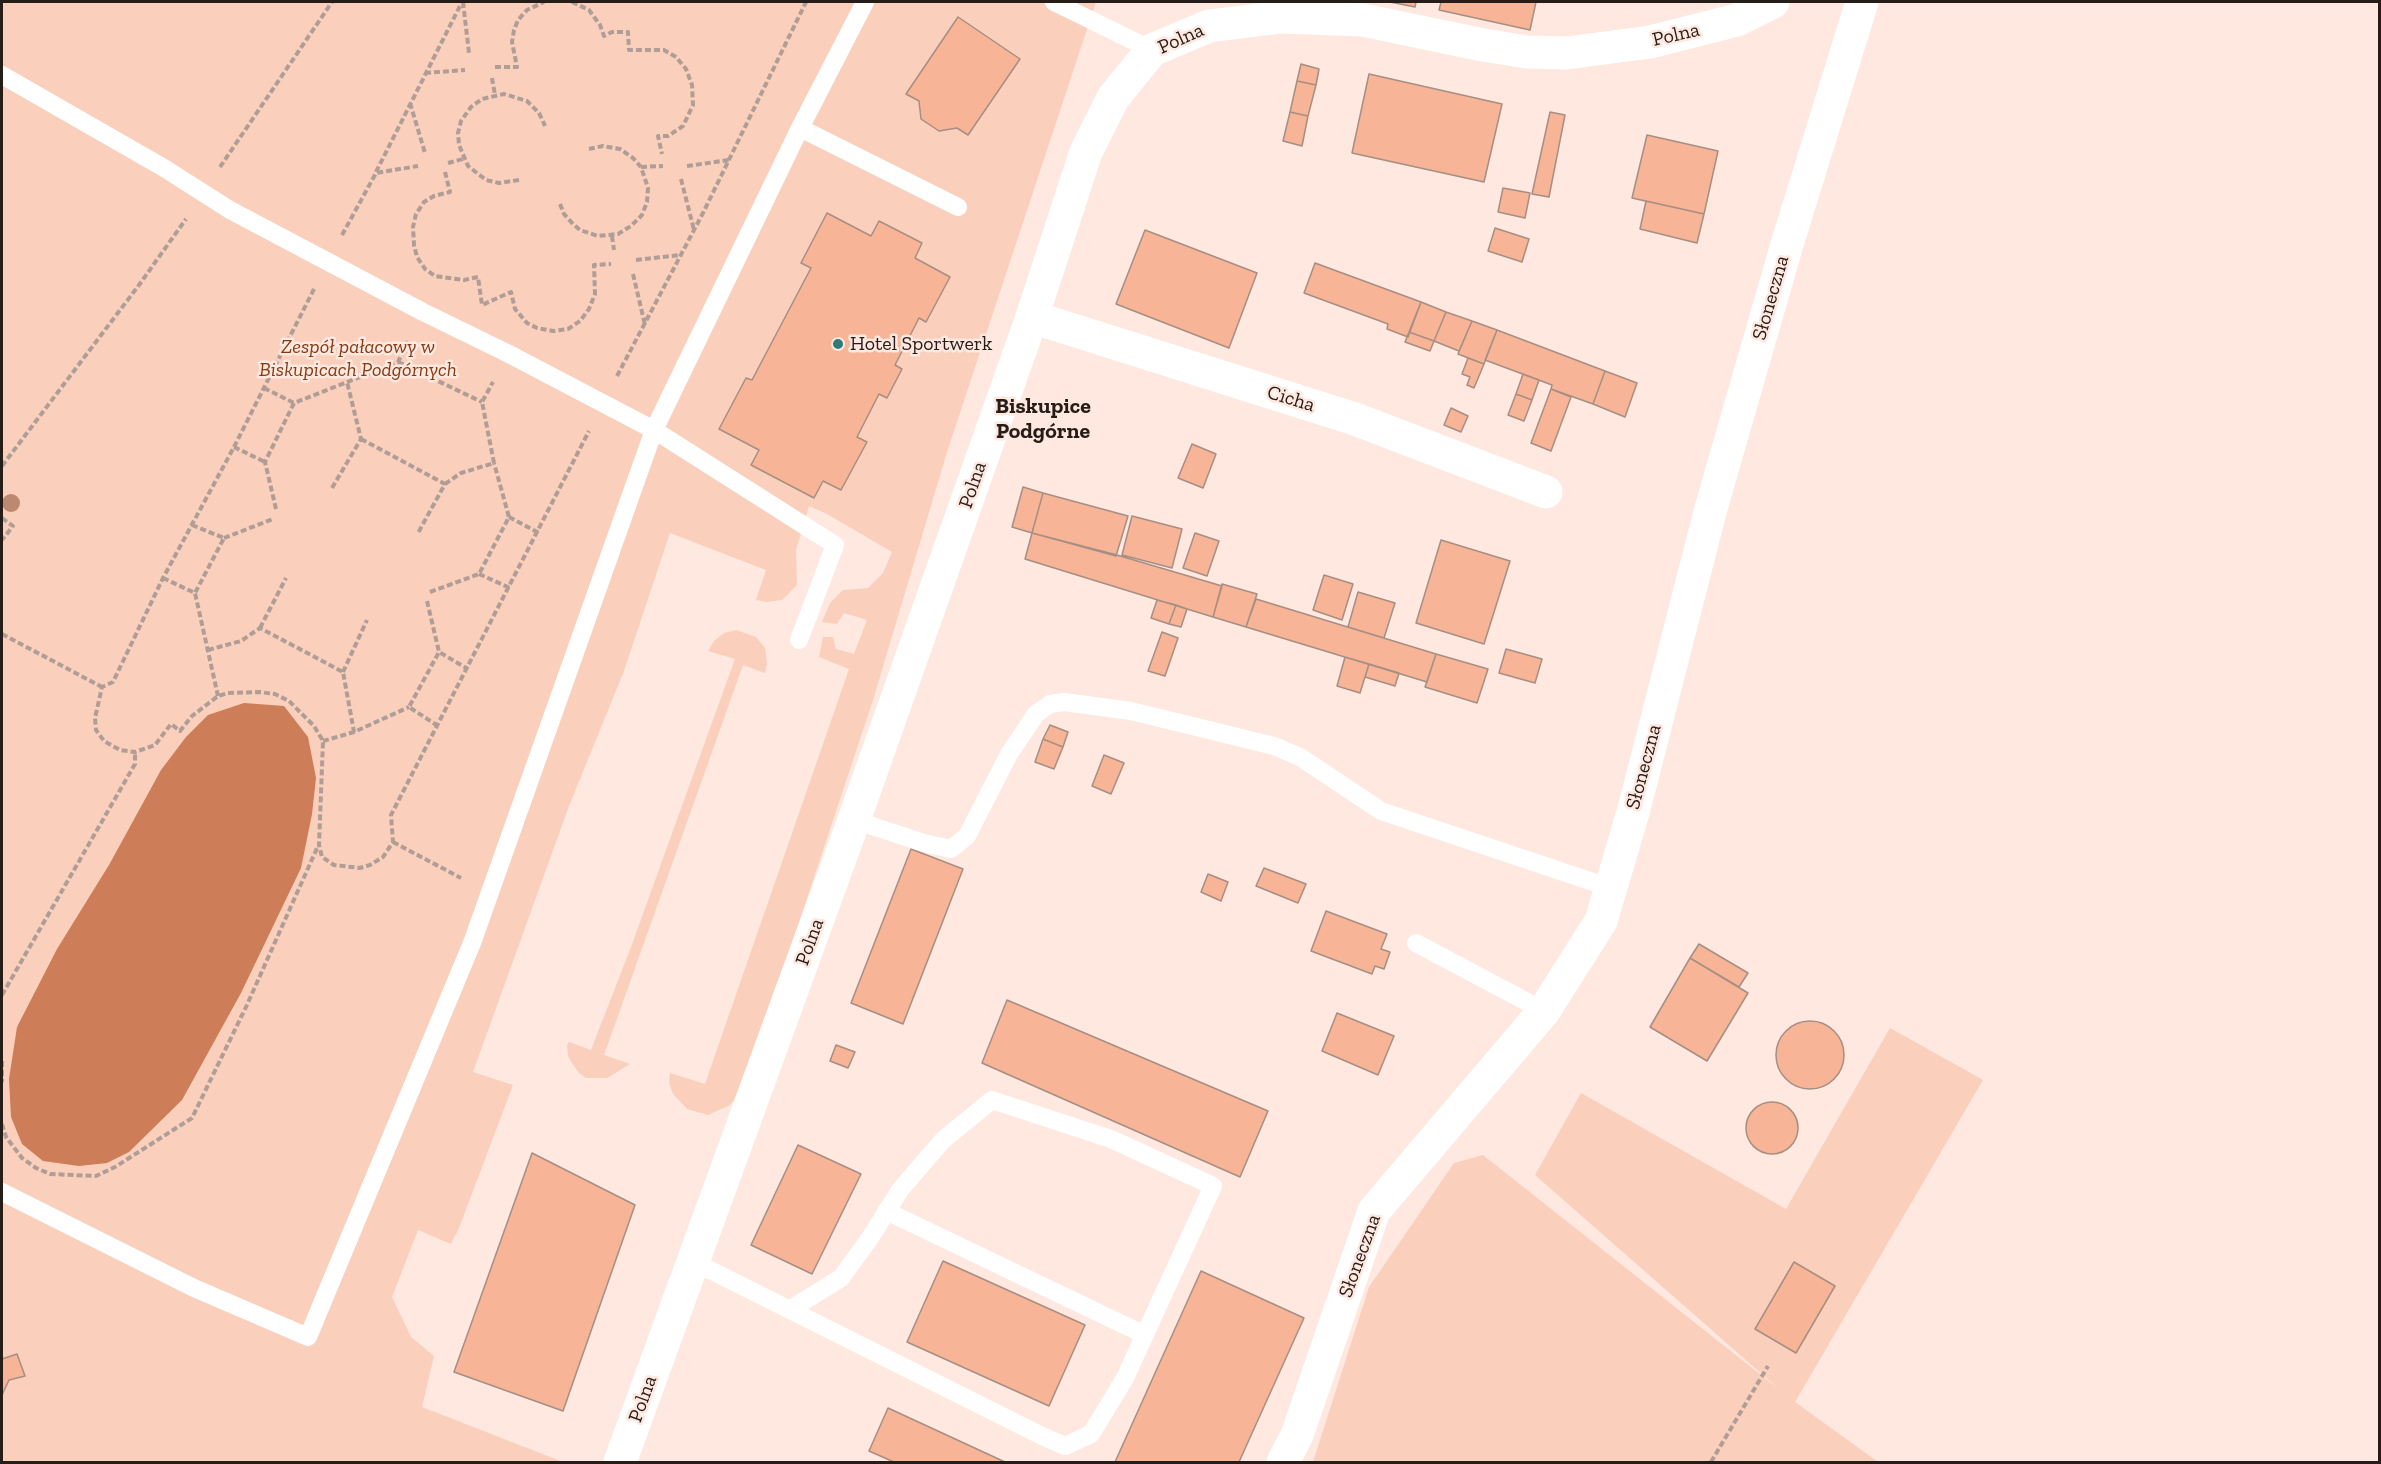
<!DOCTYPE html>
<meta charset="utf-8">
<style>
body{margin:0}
#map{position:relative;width:2381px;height:1464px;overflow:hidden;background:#fee8df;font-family:"Zilla Slab",serif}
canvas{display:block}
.frame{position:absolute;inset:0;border:3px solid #261c18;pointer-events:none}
</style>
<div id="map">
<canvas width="2381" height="1464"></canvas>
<div class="frame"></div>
</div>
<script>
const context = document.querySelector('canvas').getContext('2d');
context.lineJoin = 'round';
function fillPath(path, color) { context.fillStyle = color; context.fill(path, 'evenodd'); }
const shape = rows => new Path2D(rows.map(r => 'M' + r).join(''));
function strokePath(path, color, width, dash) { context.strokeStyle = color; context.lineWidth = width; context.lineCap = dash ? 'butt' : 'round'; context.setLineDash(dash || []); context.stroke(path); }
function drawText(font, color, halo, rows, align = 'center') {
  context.font = font + ' "Zilla Slab",serif'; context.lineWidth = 5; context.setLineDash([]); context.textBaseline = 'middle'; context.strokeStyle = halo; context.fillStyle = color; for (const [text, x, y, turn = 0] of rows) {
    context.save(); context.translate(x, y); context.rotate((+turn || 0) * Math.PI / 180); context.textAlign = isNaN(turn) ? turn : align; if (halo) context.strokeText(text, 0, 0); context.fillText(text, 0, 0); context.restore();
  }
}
const green = shape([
 [2,2,1096,2,947,452,873,700,744,1088,730,1105,708,1115,687,1109,673,1094,669,1083,670,1073,705,1084,849,669,819,657,823,637,833,637,836,649,854,654,867,620,844,613,837,624,822,622,830,603,843,590,868,588,883,573,892,552,827,514,809,506,796,550,797,585,782,600,767,602,756,600,766,570,670,533,624,671,569,806,473,1072,513,1085,459,1228,451,1244,418,1230,392,1297,411,1337,434,1356,422,1407,563,1462,2,1462],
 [736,630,756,637,765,648,767,664,765,673,743,665,604,1055,630,1064,607,1078,586,1078,579,1073,572,1063,568,1056,567,1045,569,1042,591,1050,596,1037,631,947,735,659,708,651,714,641,724,633],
 [1890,1028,1983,1080,1795,1402,1878,1462,1313,1462,1369,1287,1454,1163,1483,1155,1780,1390,1535,1175,1581,1093,1786,1209]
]);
const water = shape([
 [244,703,284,706,308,737,316,778,312,814,301,868,241,993,182,1100,129,1152,107,1163,79,1166,43,1161,22,1144,11,1117,9,1079,17,1027,57,949,109,865,161,770,186,737,208,715]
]);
const building = shape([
 [1390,2,1416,2,1415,7,1390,2],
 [1441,2,1536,2,1530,30,1439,10,1441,2],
 [958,17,1020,59,968,135,957,128,939,131,921,119,919,101,906,94,958,17],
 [1301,64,1319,69,1316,85,1297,81,1301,64],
 [1369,74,1502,104,1484,182,1352,153,1369,74],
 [1297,81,1316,85,1308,116,1290,112,1297,81],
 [1290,112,1308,116,1302,146,1283,141,1290,112],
 [1550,112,1565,115,1549,197,1532,194,1550,112],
 [1647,135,1718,151,1704,214,1632,198,1647,135],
 [1503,188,1530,193,1525,218,1498,212,1503,188],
 [1646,201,1704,214,1697,243,1640,229,1646,201],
 [827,213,871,236,879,221,922,243,915,258,950,277,926,322,919,318,895,365,902,369,887,398,879,394,857,437,867,442,841,490,823,481,814,498,751,465,759,450,719,429,746,378,752,380,811,268,801,263,827,213],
 [1495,228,1529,239,1522,262,1488,251,1495,228],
 [1145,230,1257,273,1229,348,1116,304,1145,230],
 [1315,263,1421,302,1408,337,1387,329,1388,324,1304,293,1315,263],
 [1421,302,1446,312,1434,341,1409,332,1421,302],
 [1446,312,1472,321,1459,351,1434,341,1446,312],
 [1472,321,1497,330,1484,364,1458,354,1472,321],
 [1497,330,1605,371,1593,404,1551,389,1552,385,1485,360,1497,330],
 [1409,332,1434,341,1430,351,1405,342,1409,332],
 [1468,358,1484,364,1474,388,1467,385,1470,377,1462,374,1468,358],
 [1605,371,1637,383,1625,417,1593,404,1605,371],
 [1523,374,1539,380,1532,400,1516,394,1523,374],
 [1551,389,1571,397,1551,451,1531,443,1551,389],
 [1516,394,1532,400,1524,421,1508,415,1516,394],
 [1451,408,1468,416,1461,432,1444,425,1451,408],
 [1192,444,1216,454,1203,488,1178,478,1192,444],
 [1023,487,1043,493,1032,533,1012,527,1023,487],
 [1043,493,1128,516,1116,556,1032,533,1043,493],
 [1132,516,1182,529,1172,568,1122,555,1132,516],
 [1032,533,1117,555,1222,586,1213,617,1025,559,1032,533],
 [1195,533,1219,541,1207,576,1183,568,1195,533],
 [1441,540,1510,561,1484,644,1416,623,1441,540],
 [1324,575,1353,584,1342,620,1313,610,1324,575],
 [1222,584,1257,594,1246,627,1213,617,1222,584],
 [1358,592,1395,603,1384,638,1348,627,1358,592],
 [1256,599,1436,654,1427,682,1246,627,1256,599],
 [1157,600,1176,605,1169,624,1151,618,1157,600],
 [1176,605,1187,609,1181,627,1169,624,1176,605],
 [1162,632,1178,638,1165,676,1148,671,1162,632],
 [1506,649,1542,659,1535,683,1499,673,1506,649],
 [1436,654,1488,669,1477,703,1425,687,1436,654],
 [1345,657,1369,664,1360,693,1337,686,1345,657],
 [1369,664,1399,673,1395,686,1365,677,1369,664],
 [1050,725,1068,732,1063,747,1043,739,1050,725],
 [1043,739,1063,747,1054,769,1035,762,1043,739],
 [1104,755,1124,763,1111,794,1092,786,1104,755],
 [911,849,963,869,903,1024,851,1003,911,849],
 [1264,868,1306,884,1298,903,1256,886,1264,868],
 [1208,874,1228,882,1221,901,1201,892,1208,874],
 [1326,911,1387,934,1381,949,1390,952,1384,969,1375,966,1372,974,1311,951,1326,911],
 [1699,944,1748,973,1739,987,1690,958,1699,944],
 [1690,958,1748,993,1707,1061,1650,1027,1690,958],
 [1007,1000,1268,1111,1240,1177,982,1063,1007,1000],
 [1337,1013,1394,1036,1378,1075,1322,1051,1337,1013],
 '1776 1055a34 34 0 1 1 68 0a34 34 0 1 1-68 0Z',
 [836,1045,855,1052,848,1068,830,1061,836,1045],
 '1746 1128a26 26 0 1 1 52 0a26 26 0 1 1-52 0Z',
 [798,1145,861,1174,812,1274,751,1245,798,1145],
 [532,1153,635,1205,563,1411,454,1372,532,1153],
 [943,1261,1085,1325,1049,1406,907,1342,943,1261],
 [1794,1262,1835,1286,1796,1353,1755,1329,1794,1262],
 [1201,1271,1304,1318,1239,1462,1115,1462,1201,1271],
 [17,1354,25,1376,9,1380,2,1395,2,1359,17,1354],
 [888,1408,1005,1462,894,1462,869,1451,888,1408]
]);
const path = shape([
 [463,2,469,53],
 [572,2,589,10,600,25,604,36,612,32,628,32,629,50,664,50,676,57,686,69,692,85,693,105,683,126,668,136,658,136,662,154],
 [495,67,517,67,512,42,514,30,518,20,527,10,544,2],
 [425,73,465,70],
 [492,78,495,95],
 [410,103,425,153],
 [448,163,463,159],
 [687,166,729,160],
 [220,167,332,2],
 [641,167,663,166],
 [376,172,462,2],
 [445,172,450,192,434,196,424,202,416,214,413,227,414,245,417,257,425,269,435,276,464,280,478,277,482,305,511,292,515,309,527,323,537,328,553,331,568,329,580,321,589,309,595,294,594,265,611,264],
 [681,179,694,230],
 [519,180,499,183,486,180,468,166,459,145,458,133,461,121,471,107,482,99,504,94,527,101,539,113,545,126],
 [560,204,564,214,573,224,580,230,598,236,618,234,631,226,642,215,647,202,648,188,641,167,633,158,620,149,603,146,589,149],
 [342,235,376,173,418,166],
 [612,236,614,250],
 [636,260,681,255],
 [633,274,645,325],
 [314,289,234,447,163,578,113,682,102,687,95,718,96,730,104,741,120,750,135,752,155,745,171,724,180,731,192,716,218,696,228,693,259,692,275,694,289,701,314,726,323,741,319,845,322,857,334,865,360,868,370,865,383,857,393,842,391,815,589,431],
 [398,362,482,402],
 [617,376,703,213,806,2],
 [264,388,294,403],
 [361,439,445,484,418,533],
 [234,447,265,462],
 [2,466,139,285,186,219],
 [445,484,461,473,494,463,482,402,493,382],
 [332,488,361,439,347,382],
 [276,509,265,462,294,403,398,362,409,339],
 [509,517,539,533],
 [2,518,13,526,2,540],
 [192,525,224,538,195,593],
 [224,538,273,519],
 [479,574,510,588],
 [163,578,195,593,218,696],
 [430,592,479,574,509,517,494,463],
 [427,601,439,652,468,669],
 [260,628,286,578],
 [2,634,102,687],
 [208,650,241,641,260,628,343,672,354,732],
 [343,672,367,620],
 [438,726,409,707,439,652],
 [323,741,354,732,409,707],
 [393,842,461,878],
 [2,995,135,764,135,753],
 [2,1061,2,1082],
 [2,1124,6,1137,22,1158,36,1168,50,1174,96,1176,115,1167,192,1118,246,1007,318,846],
 [1711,1462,1768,1366]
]);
const service = shape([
 [1054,2,1152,50],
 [2,75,164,168,230,210,423,312,509,354,654,430,472,943,308,1337,194,1288,2,1192],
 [800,128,958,207],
 [799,640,835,545,654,430,800,128,865,2],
 [854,820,924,843,951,849,967,836,1009,754,1036,714,1050,704,1064,702,1131,711,1274,746,1300,757,1381,811,1611,888],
 [1416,943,1544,1011],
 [886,1211,1145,1335],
 [694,1262,1040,1435,1065,1446,1091,1434,1125,1378,1213,1186,1111,1139,992,1100,943,1140,900,1190,870,1238,841,1278,791,1309]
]);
const minor = shape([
 [1032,317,1355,419,1546,492],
 [620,1462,854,820,1032,317,1086,152,1113,98,1152,50,1209,26,1281,17,1363,20,1483,45,1527,52,1567,53,1650,42,1737,20,1773,2],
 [1283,1462,1297,1435,1374,1211,1544,1011,1601,921,1634,809,1711,508,1788,241,1862,2]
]);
const trees = [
 [11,503]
];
const markers = [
 [838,344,6,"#307a7a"]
];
const streetNames = [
 ["Polna",1676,35,-13],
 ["Polna",1181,39,-24],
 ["Słoneczna",1771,298,-74],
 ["Cicha",1291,399,17],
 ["Polna",973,485,-71],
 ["Słoneczna",1644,767,-75],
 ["Polna",810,942,-70],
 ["Słoneczna",1360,1256,-70],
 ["Polna",643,1399,-70]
];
const poiNames = [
 ["Hotel Sportwerk",850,344]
];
const parkNames = [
 ["Zespół pałacowy w",358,347],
 ["Biskupicach Podgórnych",358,370]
];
const quarterNames = [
 ["Biskupice",1043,407],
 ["Podgórne",1043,432]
];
fillPath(green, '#facfbc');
fillPath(water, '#cd7d58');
fillPath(building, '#f8b496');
strokePath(building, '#a68e83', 1.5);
strokePath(path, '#af9d96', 4, [6, 3]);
strokePath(service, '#fff', 18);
strokePath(minor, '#fff', 33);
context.fillStyle = '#bb896f';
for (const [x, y] of trees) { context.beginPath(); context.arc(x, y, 9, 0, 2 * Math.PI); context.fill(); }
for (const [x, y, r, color] of markers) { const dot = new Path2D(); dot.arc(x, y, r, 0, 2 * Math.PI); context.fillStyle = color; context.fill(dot); strokePath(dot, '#fee8df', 2); }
drawText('20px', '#261c18', '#fee8df', streetNames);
drawText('20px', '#261c18', '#fee8df', poiNames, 'left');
drawText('italic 20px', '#853b13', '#fee8df', parkNames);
drawText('bold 22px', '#261c18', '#fee8df', quarterNames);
</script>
